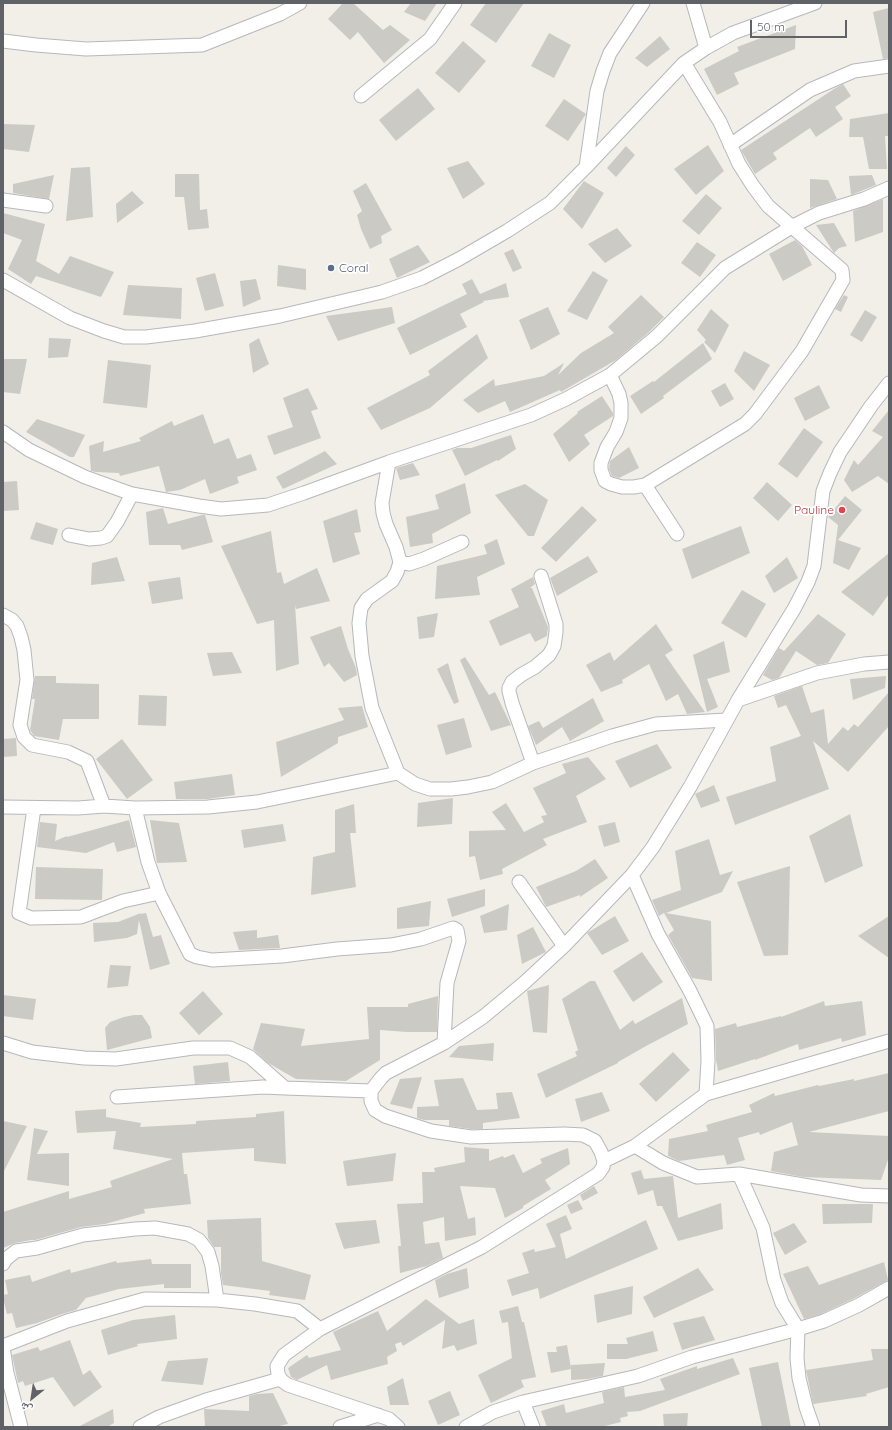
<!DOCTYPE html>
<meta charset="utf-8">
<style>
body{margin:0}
#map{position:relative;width:892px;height:1430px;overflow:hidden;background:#f1efe8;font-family:Quicksand,"Noto Naskh Arabic",sans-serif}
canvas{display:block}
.frame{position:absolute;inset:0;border:4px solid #5f6368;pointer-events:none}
.north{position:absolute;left:12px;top:1378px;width:40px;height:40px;-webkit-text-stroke:3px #fff;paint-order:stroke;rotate:210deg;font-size:11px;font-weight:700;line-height:16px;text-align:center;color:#5f6368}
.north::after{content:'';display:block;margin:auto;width:14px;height:18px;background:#5f6368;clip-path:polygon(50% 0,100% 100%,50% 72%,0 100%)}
.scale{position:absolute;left:750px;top:20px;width:97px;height:18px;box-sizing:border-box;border:2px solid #5f6368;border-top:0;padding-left:5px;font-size:12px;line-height:14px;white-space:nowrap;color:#5f6368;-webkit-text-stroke:3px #fff;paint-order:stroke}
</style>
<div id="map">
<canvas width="892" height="1430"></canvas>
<div class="frame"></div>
<div class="north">ش</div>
<div class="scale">50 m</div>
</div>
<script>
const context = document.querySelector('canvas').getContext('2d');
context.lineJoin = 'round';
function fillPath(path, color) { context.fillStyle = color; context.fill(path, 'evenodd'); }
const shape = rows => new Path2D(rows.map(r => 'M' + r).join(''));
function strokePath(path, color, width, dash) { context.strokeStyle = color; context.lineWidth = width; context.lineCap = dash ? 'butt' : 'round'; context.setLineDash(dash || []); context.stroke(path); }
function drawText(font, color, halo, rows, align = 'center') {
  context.font = font + ' Quicksand,sans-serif'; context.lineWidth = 3.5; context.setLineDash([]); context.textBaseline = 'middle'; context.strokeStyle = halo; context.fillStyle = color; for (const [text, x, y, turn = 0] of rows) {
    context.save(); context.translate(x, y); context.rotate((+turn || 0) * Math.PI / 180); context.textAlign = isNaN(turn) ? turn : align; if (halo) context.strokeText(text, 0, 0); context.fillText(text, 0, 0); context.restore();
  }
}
const building = shape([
 [343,3,353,3,383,30,390,25,410,40,384,63,358,32,350,40,328,19],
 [411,3,437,3,425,21,404,12],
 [486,3,524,3,496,43,470,25],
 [889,8,889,58,883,59,873,12],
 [796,25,795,49,734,73,739,84,717,95,704,69,739,51,737,47],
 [549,33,571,45,554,78,531,66],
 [660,36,670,49,647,67,635,58],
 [463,41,486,61,459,93,435,73],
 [843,84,851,96,835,107,843,119,816,137,810,128,773,153,777,159,755,174,741,150,834,89],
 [418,88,435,109,396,141,379,120],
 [564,99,586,114,568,141,545,126],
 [889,113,889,136,885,136,887,169,869,169,863,137,849,137,850,119],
 [3,124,35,125,29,152,3,149],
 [708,145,724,171,696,195,674,169],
 [626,146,635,155,616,177,607,168],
 [468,161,485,184,463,199,447,168],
 [90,167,93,217,66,221,71,168],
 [175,174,199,174,200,210,207,209,209,228,188,230,184,197,175,197],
 [54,175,49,199,13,193,13,184],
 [872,175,876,185,851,195,849,176],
 [810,179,828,180,837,199,810,208],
 [584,181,604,193,582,229,563,209],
 [366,183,392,230,381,236,382,243,370,249,361,229,357,215,362,211,353,191],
 [132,191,144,203,117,223,116,204],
 [706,194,722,208,699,235,682,221],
 [883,199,883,232,855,242,853,211],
 [3,213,45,224,36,261,59,274,70,256,114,272,101,297,36,276,31,284,8,269,22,240,3,233],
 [834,223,847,246,839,248,834,253,816,225],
 [617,228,632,246,605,263,588,244],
 [795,240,802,246,812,265,783,281,769,254],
 [697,242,716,255,700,277,681,263],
 [418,245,430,262,397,278,389,259],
 [513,249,522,268,513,272,504,253],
 [278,265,306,269,306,290,277,286],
 [593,271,608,280,587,320,567,311],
 [215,273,224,306,205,311,196,278],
 [256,279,261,299,243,307,240,281],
 [472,279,480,294,506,283,509,297,483,301,484,302,460,314,467,327,410,355,397,328,467,294,462,284],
 [128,285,182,288,181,319,123,315],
 [641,295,664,317,649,332,616,360,561,392,560,390,510,412,505,401,478,413,463,400,494,379,495,386,544,376,564,363,558,375,581,353,614,333,608,327],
 [844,295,848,297,841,312,835,309],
 [392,307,395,323,338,341,326,316],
 [548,307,560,334,531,350,519,320],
 [711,309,729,325,715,353,704,342,706,340,697,330],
 [865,310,877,317,862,342,850,335],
 [477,334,488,358,430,408,381,430,367,408,430,375,428,371],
 [49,338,71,339,68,357,48,358],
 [259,338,269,364,253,373,249,344],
 [703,343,712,359,663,396,664,398,641,414,630,396,653,381,654,382],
 [744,351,770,365,754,391,734,371],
 [3,359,27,359,20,394,3,392],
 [108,360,151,365,147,408,103,403],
 [725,383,734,399,720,407,711,391],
 [819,385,830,408,805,421,794,398],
 [308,388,318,409,311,411,321,438,274,455,267,436,293,427,283,398],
 [602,396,613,413,613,416,584,435,590,444,569,462,553,434,578,413,577,412],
 [889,410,889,484,878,476,852,492,844,480,854,460,858,465,883,437,872,431],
 [203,414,214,444,229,438,237,459,251,454,257,470,237,477,239,483,210,494,205,479,180,490,166,492,159,466,120,476,119,473,96,472,91,471,89,446,104,441,103,452,141,441,139,438,172,421,174,426],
 [37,419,85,435,74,457,70,457,26,432],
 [804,428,823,442,797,478,778,464],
 [511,435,516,449,498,461,497,460,465,476,452,450,457,448,471,448],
 [629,447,639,468,619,478,612,476,609,469,610,461],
 [325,451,337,464,283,489,276,477],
 [413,463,420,475,400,480,396,468],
 [17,481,19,510,3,511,3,482],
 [767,482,792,505,778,521,753,498],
 [465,483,471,513,432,534,433,543,410,547,406,517,439,509,435,495],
 [525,484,548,500,534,536,528,536,495,495],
 [845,496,862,510,838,540,861,548,849,570,833,563,838,525,828,517],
 [582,506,597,520,556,562,541,548],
 [163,508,168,524,202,515,205,515,213,542,182,550,180,545,149,545,146,512],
 [357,509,361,532,354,533,360,554,333,563,323,521],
 [36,522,58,529,53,545,30,539],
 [741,526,750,553,692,579,682,549],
 [271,531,277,573,281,572,284,584,317,568,330,601,296,609,295,605,299,664,276,671,274,620,257,624,221,546],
 [497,539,505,564,477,577,480,595,435,599,437,566,487,554,484,545],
 [889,553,889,594,873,616,841,592],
 [588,556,598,572,557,596,550,578],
 [117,557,125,581,91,585,92,563],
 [787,557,798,578,774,593,765,576],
 [180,577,183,599,152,604,148,582],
 [533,577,535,584,530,588,532,588,548,627,547,636,535,642,530,633,500,646,489,621,519,607,511,589],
 [742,590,766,604,746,638,721,623],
 [438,613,434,637,419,639,417,617],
 [818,614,846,634,828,663,817,665,796,651,779,678,772,680,763,675,779,648,784,651],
 [656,624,673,650,665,655,705,712,687,714,678,694,666,701,649,664,622,680,623,683,601,692,586,665,610,652,614,661],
 [341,626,348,649,356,668,357,675,344,682,329,663,324,667,310,637],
 [724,641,730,672,707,679,718,707,707,712,693,655],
 [232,652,242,673,213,676,207,653],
 [465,657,489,695,495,692,511,725,491,731,460,660],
 [448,663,459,702,454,704,437,669],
 [35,676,56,676,56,683,99,684,99,719,63,719,59,740,34,736,30,730,35,699,32,699],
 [886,676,885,688,853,700,850,679],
 [802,686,811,713,824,709,828,744,843,727,848,731,854,724,858,727,889,692,889,726,848,772,813,741,829,789,735,825,726,797,776,781,770,747,801,736,786,705,778,708,774,696],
 [139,695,167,696,166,726,138,725],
 [593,698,604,721,570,741,562,727,536,745,528,726,539,721,543,728],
 [362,706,368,727,338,737,338,743,281,777,276,742,344,720,338,708],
 [464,718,472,747,446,755,437,725],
 [16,738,17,756,3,757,3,739],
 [122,739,153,780,127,799,96,759],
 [657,744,672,768,630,788,615,761],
 [588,757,606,779,576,796,587,822,543,839,547,845,502,869,503,874,480,880,475,856,469,857,469,831,506,830,492,812,506,803,524,832,544,822,541,816,547,815,533,788,566,773,562,764],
 [232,774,235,795,208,799,176,799,174,782],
 [714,785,720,801,701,808,695,794],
 [453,798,452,824,417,827,418,803],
 [354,804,356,833,350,833,356,887,311,895,313,857,335,852,335,810],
 [850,814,863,866,825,883,809,836],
 [129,820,136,847,117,852,114,842,86,853,37,847,40,822,57,824,55,841,67,836,67,837],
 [150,820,179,823,187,862,157,863],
 [615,822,620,842,604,847,598,826],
 [283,824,286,841,244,848,241,830],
 [709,839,720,875,733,871,722,892,666,913,711,921,712,981,692,978,668,935,674,930,664,913,659,916,652,900,681,890,675,851],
 [595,859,608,878,580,897,580,895,546,907,536,887,576,871],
 [790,866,788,955,764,956,737,882],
 [36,867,103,869,102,900,35,899],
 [485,889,485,906,452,917,447,899],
 [431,901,429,926,397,929,397,908],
 [509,904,507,930,484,933,480,916],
 [141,913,140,914,146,913,153,937,161,935,170,964,150,970,139,920,137,934,127,938,94,942,93,923,118,922],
 [615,916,629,941,602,955,587,933],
 [889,916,889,958,858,936],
 [533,927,546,952,522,964,517,935],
 [257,930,257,938,278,935,280,948,239,950,233,932],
 [642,952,663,982,633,1002,613,971],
 [110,965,131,966,128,986,107,988],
 [590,981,595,981,620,1030,633,1020,635,1024,682,998,688,1024,646,1046,618,1062,618,1063,546,1098,537,1074,577,1056,575,1052,578,1050,562,999],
 [549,985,547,1033,533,1032,527,991],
 [203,991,223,1014,199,1035,179,1013],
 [3,995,36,999,33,1020,3,1016],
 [438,996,437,1032,407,1032,380,1030,380,1060,346,1081,296,1079,268,1063,253,1049,261,1023,305,1029,301,1046,369,1039,367,1007,408,1007,408,1004],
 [824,1001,825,1006,862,1001,866,1035,842,1042,841,1038,799,1050,798,1044,755,1060,755,1059,718,1071,716,1060,715,1029,736,1023,737,1027,781,1016,781,1017],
 [134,1015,142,1015,150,1027,152,1038,107,1050,105,1028,110,1022,124,1017],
 [494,1043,493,1061,449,1057,459,1046],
 [673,1052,690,1070,656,1102,639,1084],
 [228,1062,230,1081,195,1084,193,1066],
 [889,1073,889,1111,809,1132,889,1136,889,1157,881,1180,803,1177,771,1171,774,1152,798,1145,792,1122,760,1135,759,1132,738,1138,745,1160,727,1165,724,1155,679,1161,668,1156,669,1139,708,1131,706,1125,752,1112,749,1105,774,1093,775,1096,818,1085,819,1086,854,1079,854,1081],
 [422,1077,412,1109,390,1104,400,1079],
 [463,1078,477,1110,498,1109,496,1093,512,1092,520,1118,483,1123,483,1129,471,1129,449,1126,449,1120,424,1120,417,1118,417,1107,439,1106,434,1080],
 [602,1092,610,1111,581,1122,575,1099],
 [106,1109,106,1117,141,1123,140,1127,196,1124,196,1121,256,1117,256,1114,284,1111,286,1164,254,1161,254,1148,182,1153,184,1174,187,1174,191,1204,144,1209,145,1213,105,1224,81,1227,35,1240,31,1240,15,1243,3,1248,3,1212,69,1191,69,1199,112,1187,110,1181,173,1159,113,1149,116,1131,77,1133,75,1111],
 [3,1121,27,1126,3,1173],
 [34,1128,48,1131,37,1154,69,1153,69,1186,27,1180],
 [464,1147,489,1149,489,1161,503,1156,504,1158,514,1154,523,1173,542,1163,540,1159,568,1148,570,1164,545,1180,551,1189,523,1206,523,1208,505,1218,495,1188,460,1186,468,1219,475,1217,476,1235,445,1241,444,1217,423,1222,425,1244,439,1242,443,1258,427,1266,400,1273,398,1246,401,1246,397,1204,423,1203,422,1172,435,1172,434,1168,465,1162],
 [396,1153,393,1181,347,1186,343,1161],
 [641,1170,644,1179,673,1176,678,1218,721,1203,723,1229,678,1241,662,1206,657,1206,653,1190,638,1195,631,1173],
 [594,1186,598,1193,583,1201,580,1195],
 [578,1200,583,1209,571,1214,567,1205],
 [822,1204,873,1204,872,1223,823,1224],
 [566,1215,572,1229,560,1234,566,1259,646,1220,658,1249,540,1299,538,1288,512,1296,507,1280,529,1273,522,1253,534,1249,535,1252,556,1247,546,1224],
 [261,1218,262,1261,311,1275,305,1300,269,1295,270,1291,223,1285,221,1273,221,1247,214,1247,208,1238,207,1220],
 [376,1220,380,1243,344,1249,335,1223],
 [794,1223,807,1242,785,1255,773,1233],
 [151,1259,152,1264,191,1264,191,1288,164,1288,164,1284,119,1289,86,1298,76,1310,62,1314,37,1323,16,1328,12,1313,7,1314,3,1298,3,1295,8,1294,5,1280,30,1275,32,1282,70,1269,71,1273,116,1261,117,1263],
 [884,1262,888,1280,855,1298,821,1314,804,1319,783,1274,808,1266,819,1285],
 [467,1268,469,1288,439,1298,435,1280,447,1274],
 [698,1268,714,1290,654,1318,643,1297],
 [633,1286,632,1314,597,1323,594,1295],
 [426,1299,459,1324,474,1319,477,1344,457,1351,454,1345,442,1349,445,1320,403,1346,401,1342,395,1344,397,1351,387,1357,388,1364,331,1380,327,1365,297,1380,291,1377,288,1368,307,1355,309,1358,341,1350,333,1332,378,1311,387,1331],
 [518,1306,522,1322,524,1322,536,1377,521,1380,524,1387,491,1403,478,1375,512,1358,508,1322,502,1323,499,1311],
 [175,1315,177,1339,137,1344,138,1346,108,1355,101,1330,133,1320],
 [704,1316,715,1340,682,1350,673,1323],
 [653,1331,658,1351,626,1359,607,1359,607,1344,628,1344,626,1338],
 [70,1340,83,1375,90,1370,102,1387,74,1407,53,1377,25,1386,23,1381,18,1383,12,1355,38,1347,40,1351],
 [567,1345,571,1368,571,1365,605,1363,603,1376,588,1379,571,1380,571,1369,551,1373,547,1352,557,1352,556,1347],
 [871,1349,889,1349,889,1387,866,1394,867,1396,813,1404,806,1370,873,1360],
 [208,1358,203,1385,161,1381,168,1361],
 [733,1358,740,1374,640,1411,627,1412,628,1416,620,1418,621,1422,601,1427,547,1427,541,1411,564,1404,566,1413,604,1403,602,1392,624,1387,625,1397,665,1390,660,1379,697,1366,697,1369],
 [778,1362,791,1427,762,1427,749,1368],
 [403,1378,409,1405,390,1405,387,1387],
 [450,1391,460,1415,438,1425,428,1401],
 [273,1393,288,1424,275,1427,205,1427,204,1409,249,1411,249,1396,257,1394],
 [113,1409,114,1423,107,1427,78,1427],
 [688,1413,687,1427,664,1427,663,1414]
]);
const minor = shape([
 [693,3,706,48],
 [3,41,36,45,86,49,202,45,280,14,300,3],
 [361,96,430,39,455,3],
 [730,145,810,90,854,71,889,66],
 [586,167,597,91,603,71,610,53,643,3],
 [3,200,46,206],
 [3,280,70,318,104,331,124,337,146,337,195,331,280,316,382,292,422,278,459,259,507,231,550,203,586,167,684,63,706,48,733,33,815,3],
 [610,375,619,394,621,403,621,418,616,432,607,447,601,463,601,470,605,481,611,484,622,487,634,487,645,485,745,424,755,414,802,351,843,280,842,270,768,206,753,186,739,164,720,122,684,63],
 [3,432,29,450,85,477,132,494,199,506,221,509,268,505,304,493,389,462,531,415,566,399,610,375,657,336,725,268,793,226,819,213,864,199,889,188],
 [389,462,382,503,383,513,386,524,396,547,400,562,397,572,392,581,367,599,361,608,359,623,362,656,372,708,398,773,415,784,430,789,451,789,468,787,492,782,533,763,560,754,612,736,656,724,726,720],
 [645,485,677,534],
 [69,535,89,539,101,538,107,536,117,522,132,494],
 [400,562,409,564,424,559,462,542],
 [3,615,12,620,17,626,21,637,24,650,27,680,20,725,24,737,32,745,68,752,87,761,104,806],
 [738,700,817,673,864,664,889,662],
 [533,763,512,703,509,691,509,688,512,682,521,675,535,667,549,655,554,646,556,632,556,624,541,576],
 [3,807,78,808,104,806,135,808,208,807,257,802,398,773],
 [34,808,19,913,31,918,81,917,123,901,159,893,148,862,135,808],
 [632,875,658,934,690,991,707,1026,708,1061,706,1094],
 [519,882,564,946],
 [159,893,190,954,197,957,212,960,282,956,337,949,391,945,421,939,453,928,457,930,459,941,447,983,444,1043],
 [3,1043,32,1052,84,1058,116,1059,193,1048,230,1048,250,1057,285,1088,371,1091],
 [117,1097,263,1087,285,1088],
 [635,1146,663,1163,697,1177,739,1174,763,1228,774,1280,782,1303,798,1329,797,1358,799,1378,806,1407,813,1427],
 [604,1161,635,1146,706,1094,889,1041],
 [739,1174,861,1195,889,1196],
 [3,1264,6,1259,16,1251,37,1248,83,1235,135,1229,155,1228,188,1234,199,1240,208,1252,212,1266,217,1300],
 [3,1346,67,1321,145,1299,217,1300,255,1304,297,1311,320,1329],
 [3,1347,7,1373,21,1427],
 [523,1402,533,1427],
 [140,1427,159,1417,206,1400,280,1379],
 [340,1427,378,1415],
 [398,1427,389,1419,288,1385,281,1380,278,1374,277,1366,284,1355,320,1329,482,1247,598,1174,603,1167,604,1161,601,1152,595,1141,583,1135,564,1134,471,1137,431,1131,385,1116,375,1110,371,1101,371,1091,381,1078,386,1073,444,1043,483,1017,524,983,564,946,632,875,653,847,690,787,738,700,794,609,808,582,814,566,823,491,830,473,840,452,871,406,889,383],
 [466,1427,493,1412,523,1402,638,1376,692,1357,798,1329,824,1321,859,1305,889,1288]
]);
const markers = [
 [331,268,4,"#5c6f8a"],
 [842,510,4,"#e0444e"]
];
const serviceNames = [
 ["Coral",339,268]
];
const healthNames = [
 ["Pauline",834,510]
];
fillPath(building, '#cccac5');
strokePath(minor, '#b5b8bc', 15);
strokePath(minor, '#fff', 13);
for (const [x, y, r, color] of markers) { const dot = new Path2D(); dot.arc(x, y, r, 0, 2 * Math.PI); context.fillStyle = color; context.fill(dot); strokePath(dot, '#fff', 1.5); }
drawText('12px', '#4e5e75', '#fff', serviceNames, 'left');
drawText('12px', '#be3a42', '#fff', healthNames, 'right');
</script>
